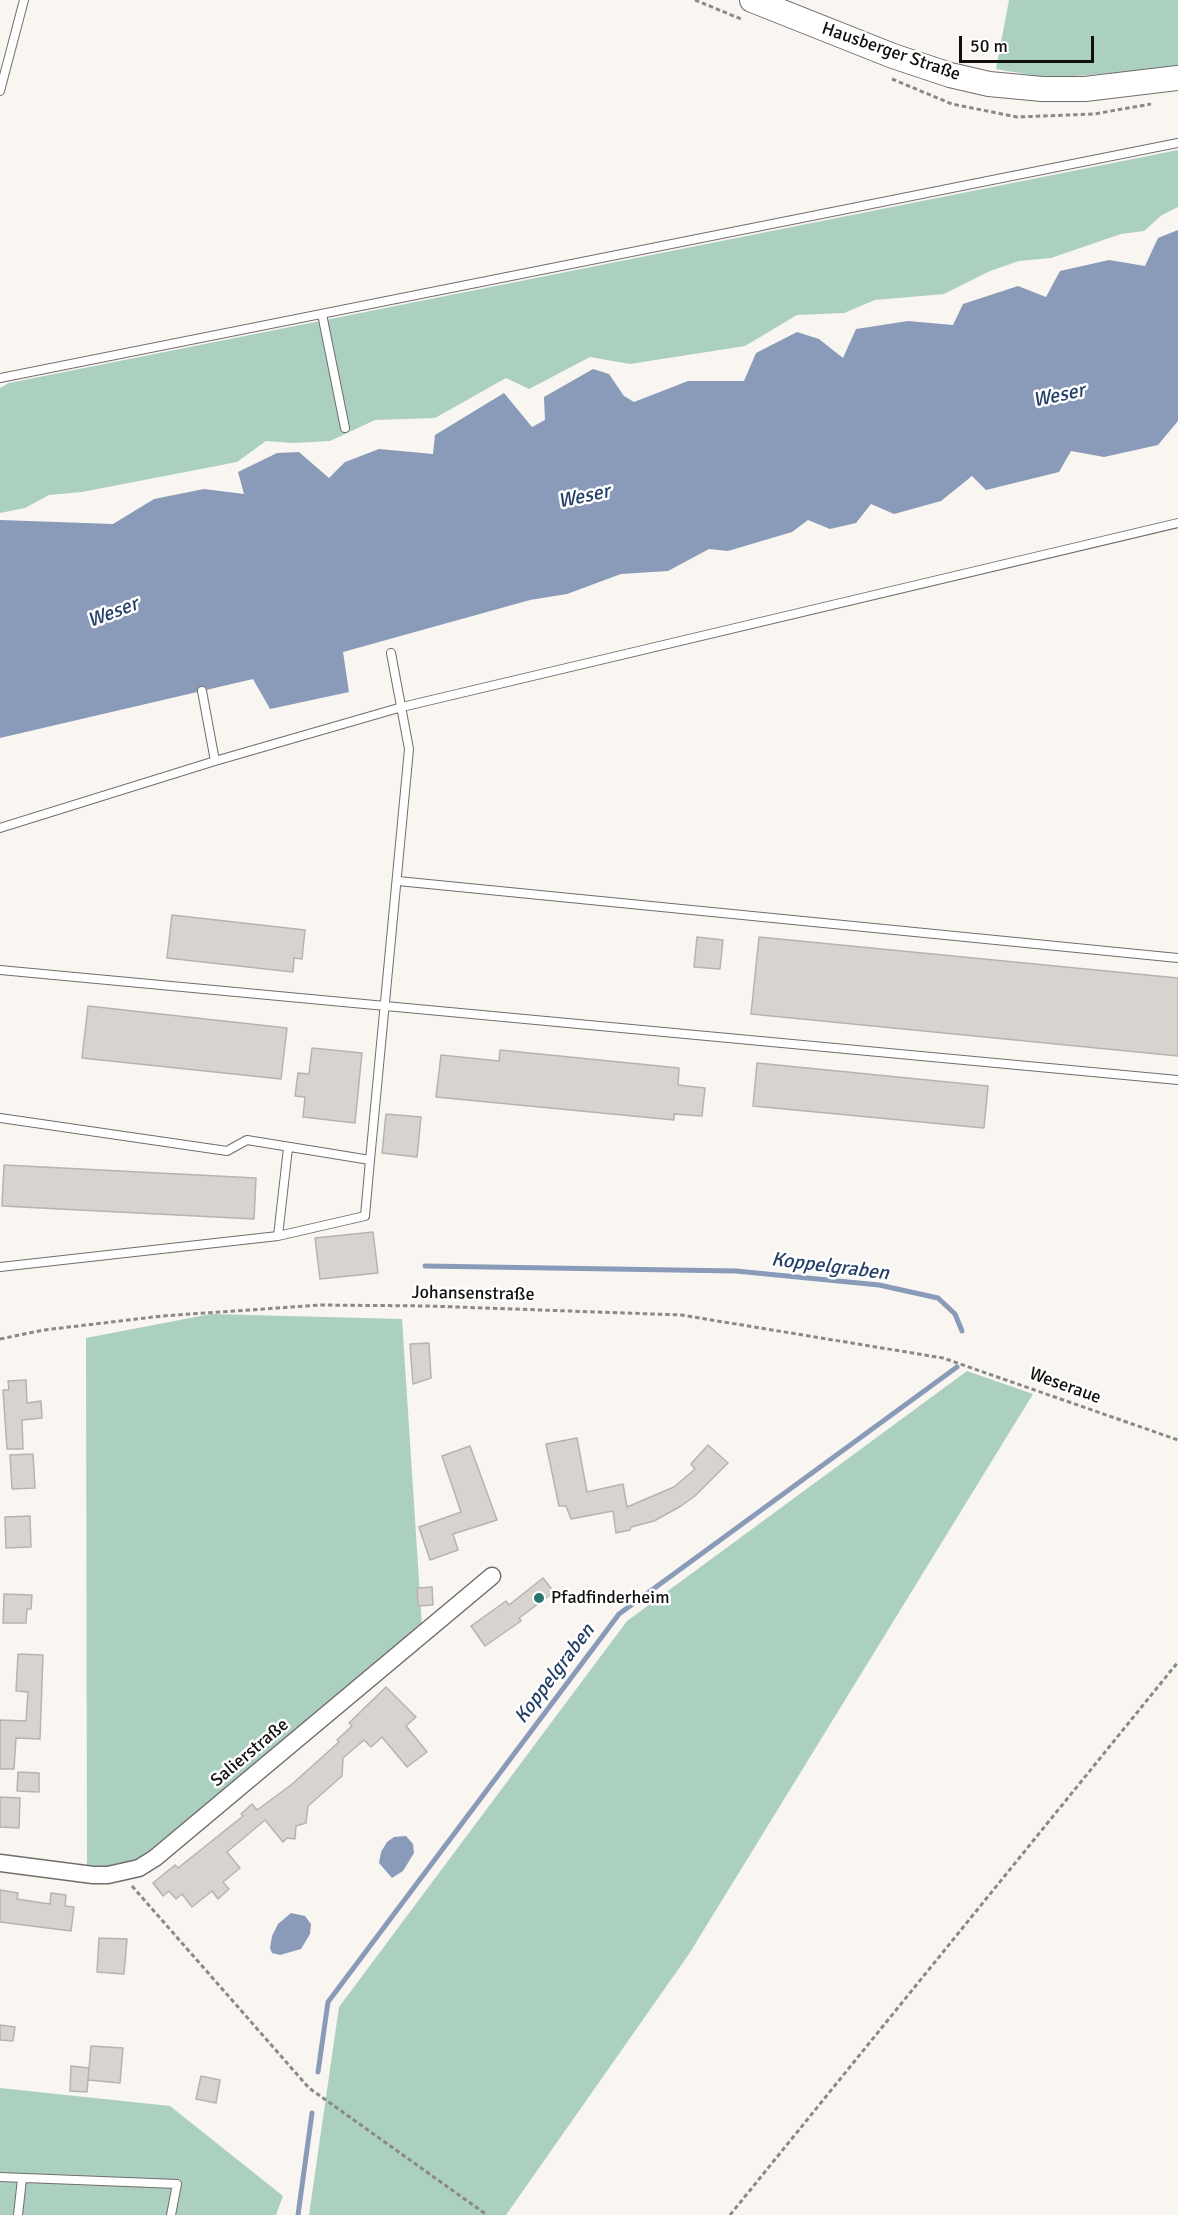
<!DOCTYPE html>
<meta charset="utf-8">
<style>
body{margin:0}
#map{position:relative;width:1178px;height:2215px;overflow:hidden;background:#f9f5f1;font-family:Signika,sans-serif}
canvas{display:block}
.scale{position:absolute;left:959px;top:36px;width:135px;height:27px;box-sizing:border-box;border:3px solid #11100e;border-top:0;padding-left:8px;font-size:18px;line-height:21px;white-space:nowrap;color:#11100e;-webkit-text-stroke:4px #fff;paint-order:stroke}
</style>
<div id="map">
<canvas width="1178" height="2215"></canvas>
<div class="scale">50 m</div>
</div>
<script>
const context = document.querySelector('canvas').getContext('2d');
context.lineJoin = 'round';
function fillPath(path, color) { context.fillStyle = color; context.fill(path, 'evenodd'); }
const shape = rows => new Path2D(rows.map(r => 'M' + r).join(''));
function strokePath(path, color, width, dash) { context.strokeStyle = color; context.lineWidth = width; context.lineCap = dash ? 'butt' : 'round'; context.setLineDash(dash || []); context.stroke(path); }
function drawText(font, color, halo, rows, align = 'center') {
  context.font = font + ' Signika,sans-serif'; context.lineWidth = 5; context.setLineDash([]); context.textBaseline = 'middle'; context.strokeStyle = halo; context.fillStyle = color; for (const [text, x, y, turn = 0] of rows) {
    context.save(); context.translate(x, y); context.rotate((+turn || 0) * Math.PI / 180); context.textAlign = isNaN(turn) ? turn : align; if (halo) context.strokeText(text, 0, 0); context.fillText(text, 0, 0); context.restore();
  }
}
const green = shape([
 [1009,0,1178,0,1178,65,1156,70,1048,78,996,69],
 [1178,150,1178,207,1162,215,1144,231,1121,234,1051,258,1019,261,990,271,944,294,875,300,844,313,797,315,745,346,630,364,590,357,529,389,506,378,435,418,375,420,330,441,293,443,266,441,237,462,82,492,49,495,25,508,0,513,0,388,9,383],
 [211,1314,402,1319,422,1627,132,1868,87,1870,86,1338],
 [967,1371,1033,1394,689,1954,506,2215,309,2215,339,2007,627,1621],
 [0,2088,170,2106,283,2196,276,2215,0,2215]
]);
const water = shape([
 [1178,230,1178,421,1158,445,1104,457,1071,451,1059,472,986,490,972,476,941,501,894,514,871,504,856,523,830,529,808,520,792,532,728,551,709,549,668,571,621,574,567,594,530,600,343,652,349,692,270,709,253,679,0,738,0,520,113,524,154,499,204,489,244,494,238,472,277,453,299,452,329,478,345,462,379,449,433,454,435,435,504,393,532,427,545,420,544,397,593,369,609,374,624,396,634,402,688,381,744,381,756,353,797,332,819,339,843,358,856,329,908,321,953,325,963,304,1018,286,1046,297,1060,271,1109,260,1145,266,1158,238],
 [406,1836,413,1844,414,1853,403,1871,392,1878,379,1863,381,1852,387,1842,394,1837],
 [291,1913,305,1916,311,1924,310,1934,301,1949,280,1955,272,1953,270,1948,272,1936,278,1924]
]);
const stream = shape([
 [425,1266,736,1271,879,1285,938,1298,955,1314,962,1331],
 [318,2072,328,2002,619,1614,957,1367],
 [298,2215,312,2113]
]);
const building = shape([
 [172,915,305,930,302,959,294,958,293,972,167,958,172,915],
 [697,937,723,940,720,969,694,967,697,937],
 [759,937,1178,978,1178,1056,751,1014,759,937],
 [88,1006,287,1028,281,1079,82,1058,88,1006],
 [312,1048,362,1053,355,1123,303,1117,305,1097,295,1096,298,1073,309,1074,312,1048],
 [500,1050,679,1068,678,1085,705,1088,702,1116,674,1114,674,1120,436,1097,441,1055,499,1061,500,1050],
 [757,1063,988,1086,984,1128,753,1106,757,1063],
 [386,1114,421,1117,417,1157,382,1153,386,1114],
 [4,1165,256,1178,254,1219,2,1206,4,1165],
 [373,1232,378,1273,320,1279,315,1238,373,1232],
 [429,1343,431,1378,413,1384,410,1344,429,1343],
 [26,1380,27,1403,41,1401,42,1418,22,1420,23,1449,7,1449,3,1390,9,1390,8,1381,26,1380],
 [577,1438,587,1492,623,1484,627,1507,674,1487,695,1469,691,1464,708,1445,728,1463,695,1496,681,1506,654,1521,631,1527,630,1530,616,1533,613,1511,571,1519,566,1506,559,1506,546,1444,577,1438],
 [470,1446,497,1520,453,1534,458,1550,430,1560,419,1527,461,1512,442,1456,470,1446],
 [33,1454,35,1488,12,1489,10,1455,33,1454],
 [30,1516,31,1547,6,1548,5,1517,30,1516],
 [543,1578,554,1592,519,1618,521,1621,485,1646,471,1626,506,1601,509,1605,543,1578],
 [432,1587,433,1605,418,1606,417,1588,432,1587],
 [4,1594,32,1595,31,1609,27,1609,26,1623,3,1623,4,1594],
 [18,1654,43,1655,40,1739,16,1738,14,1769,0,1769,0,1720,26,1721,28,1692,16,1691,18,1654],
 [386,1687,416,1717,406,1726,427,1752,407,1767,382,1737,371,1747,364,1740,343,1758,342,1776,308,1806,306,1823,296,1826,295,1839,287,1838,283,1842,265,1820,227,1852,240,1868,223,1882,229,1889,218,1899,212,1891,192,1907,182,1894,176,1899,169,1891,163,1896,153,1883,175,1865,178,1868,243,1816,241,1814,252,1804,257,1810,291,1785,339,1742,337,1740,352,1726,349,1723,386,1687],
 [18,1772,39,1773,39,1792,17,1791,18,1772],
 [0,1797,20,1798,19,1828,0,1827,0,1797],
 [0,1890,18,1893,17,1899,50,1904,51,1893,66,1895,65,1906,74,1907,71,1931,0,1922,0,1890],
 [99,1938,127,1939,124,1974,97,1972,99,1938],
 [0,2025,15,2027,13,2041,0,2040,0,2025],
 [91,2046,123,2048,120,2083,88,2080,91,2046],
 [71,2066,89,2068,87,2092,70,2091,71,2066],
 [201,2076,220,2080,216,2103,196,2099,201,2076]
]);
const path = shape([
 [695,0,741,19],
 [892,79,952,104,1017,117,1094,114,1151,104],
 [0,1339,44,1330,162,1316,321,1305,429,1306,681,1315,943,1358,1178,1440],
 [132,1886,309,2088,487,2215],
 [730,2215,1178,1662]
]);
const service = shape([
 [0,91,24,0],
 [322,314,345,428],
 [0,378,1178,143],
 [202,691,215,761],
 [0,828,215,761,402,707,1178,523],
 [398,881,1178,958],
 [0,970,1178,1080],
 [0,1118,227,1151,247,1140,370,1160,409,749,391,653],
 [278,1236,288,1148],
 [0,1267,278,1236,365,1216,370,1160],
 [0,2177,177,2184,171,2215],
 [18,2215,22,2179]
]);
const minor = shape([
 [0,1863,93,1875,108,1875,139,1868,155,1858,492,1576]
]);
const secondary = shape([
 [752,0,893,56,950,75,989,84,1042,89,1085,89,1178,78]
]);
const markers = [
 [539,1598,6,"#2c736b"]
];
const streetNames = [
 ["Hausberger Straße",891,52,19],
 ["Johansenstraße",473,1294,1],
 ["Weseraue",1065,1386,20],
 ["Salierstraße",250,1753,-40]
];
const poiNames = [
 ["Pfadfinderheim",551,1598]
];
const waterNames = [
 ["Weser",1059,396,-12],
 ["Weser",584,497,-12],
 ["Weser",113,613,-21],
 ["Koppelgraben",830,1267,7],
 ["Koppelgraben",555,1674,-53]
];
fillPath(green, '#acd0bf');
fillPath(water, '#899bb8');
strokePath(stream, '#899bb8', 5);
fillPath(building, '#d7d3cf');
strokePath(building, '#b7b3b0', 1.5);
strokePath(service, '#716d6a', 10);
strokePath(minor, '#716d6a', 19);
strokePath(secondary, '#716d6a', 26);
strokePath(path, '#8b8986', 3, [4.5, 3]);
strokePath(service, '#fff', 8);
strokePath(minor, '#fff', 16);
strokePath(secondary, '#fff', 24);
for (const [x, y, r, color] of markers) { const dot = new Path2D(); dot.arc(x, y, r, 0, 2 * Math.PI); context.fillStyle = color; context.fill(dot); strokePath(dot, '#fff', 2); }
drawText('18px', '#11100e', '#fff', streetNames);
drawText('18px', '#11100e', '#fff', poiNames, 'left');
drawText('italic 20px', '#254068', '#fff', waterNames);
</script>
